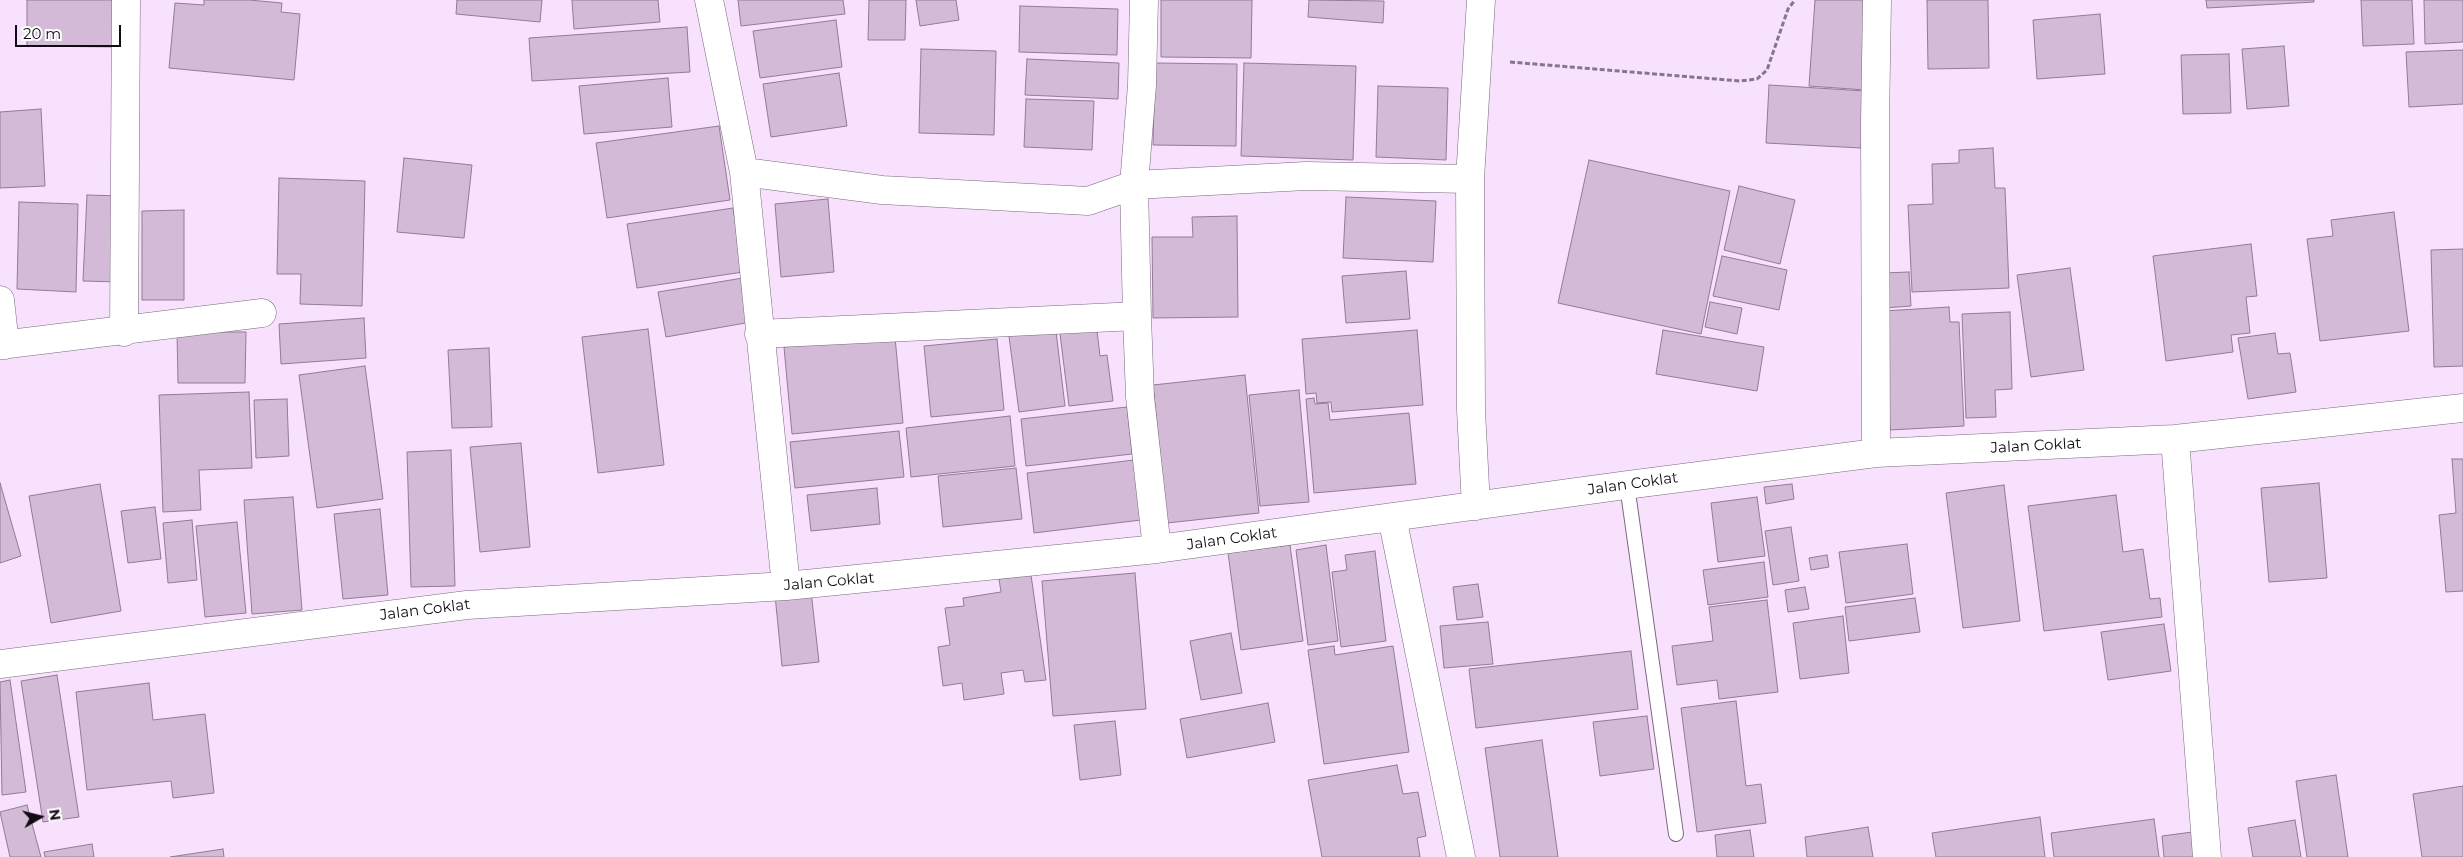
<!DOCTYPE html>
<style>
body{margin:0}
#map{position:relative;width:2463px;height:857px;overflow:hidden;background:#f8e1fc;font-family:Montserrat,sans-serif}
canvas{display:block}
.north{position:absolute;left:15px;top:792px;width:50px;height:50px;-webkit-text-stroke:4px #fff;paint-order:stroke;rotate:82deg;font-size:14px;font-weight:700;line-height:20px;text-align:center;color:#130b14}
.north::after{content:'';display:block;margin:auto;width:18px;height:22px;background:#130b14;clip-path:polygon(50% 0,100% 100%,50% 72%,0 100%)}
.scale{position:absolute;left:15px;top:25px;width:106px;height:22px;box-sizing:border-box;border:2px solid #130b14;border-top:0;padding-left:6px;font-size:15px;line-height:18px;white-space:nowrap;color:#130b14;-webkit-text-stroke:4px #fff;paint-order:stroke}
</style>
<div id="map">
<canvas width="2463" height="857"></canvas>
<div class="north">N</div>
<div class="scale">20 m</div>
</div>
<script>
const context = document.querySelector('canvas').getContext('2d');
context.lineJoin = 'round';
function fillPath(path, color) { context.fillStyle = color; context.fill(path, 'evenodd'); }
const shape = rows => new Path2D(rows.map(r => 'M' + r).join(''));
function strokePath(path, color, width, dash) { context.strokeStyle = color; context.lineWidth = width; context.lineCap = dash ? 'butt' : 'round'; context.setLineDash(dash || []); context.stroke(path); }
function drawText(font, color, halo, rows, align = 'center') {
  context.font = font + ' Montserrat,sans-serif'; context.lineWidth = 5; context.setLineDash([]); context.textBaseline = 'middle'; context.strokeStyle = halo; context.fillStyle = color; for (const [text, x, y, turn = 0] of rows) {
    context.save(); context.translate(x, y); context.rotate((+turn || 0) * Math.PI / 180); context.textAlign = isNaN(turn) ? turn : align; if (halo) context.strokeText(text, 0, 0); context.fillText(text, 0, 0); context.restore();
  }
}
const building = shape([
 [27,0,118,0,118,47,27,46,27,0],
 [204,0,249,0,282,3,281,12,300,14,294,80,169,68,175,3,204,5,204,0],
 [457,0,542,0,540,22,456,14,457,0],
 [572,0,658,0,660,22,574,29,572,0],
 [738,0,843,0,845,14,741,26,738,0],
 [869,0,906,0,905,40,868,40,869,0],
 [916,0,956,0,959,20,920,26,916,0],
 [1161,0,1252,0,1251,58,1161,57,1161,0],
 [1309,0,1384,1,1383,23,1308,17,1309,0],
 [1815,0,1871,0,1865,90,1809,86,1815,0],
 [1927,0,1988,0,1989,68,1928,69,1927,0],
 [2206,0,2314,0,2314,2,2207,8,2206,0],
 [2361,0,2412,0,2414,44,2363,46,2361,0],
 [2424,0,2463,0,2463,42,2425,44,2424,0],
 [1020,6,1118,9,1117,55,1019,52,1020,6],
 [2100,14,2105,74,2037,79,2033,20,2100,14],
 [836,20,842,67,760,78,753,31,836,20],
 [687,27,690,72,532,81,529,38,687,27],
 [2284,46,2289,106,2247,109,2242,49,2284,46],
 [921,49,996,51,994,135,919,133,921,49],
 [2463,50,2463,104,2409,107,2406,52,2463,50],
 [2229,54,2231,113,2183,114,2181,55,2229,54],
 [1027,59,1119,63,1118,99,1025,95,1027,59],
 [1155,63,1237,64,1236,146,1153,145,1155,63],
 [1244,63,1356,66,1353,160,1241,156,1244,63],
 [839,73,847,126,771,137,763,84,839,73],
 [668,78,672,127,584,134,579,86,668,78],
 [1769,85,1865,91,1861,148,1766,143,1769,85],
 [1378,86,1448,88,1446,160,1376,157,1378,86],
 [1026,99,1094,101,1092,150,1024,147,1026,99],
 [41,109,45,186,0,188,0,112,41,109],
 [719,126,730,200,607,218,596,143,719,126],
 [1993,148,1995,188,2005,188,2009,288,1912,292,1908,205,1933,204,1932,164,1959,163,1959,150,1993,148],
 [404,158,472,165,464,238,397,232,404,158],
 [1589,160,1730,191,1701,334,1558,303,1589,160],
 [279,178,365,181,362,306,300,304,301,274,277,274,279,178],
 [1739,186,1795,200,1780,264,1724,250,1739,186],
 [87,195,122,196,118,282,83,281,87,195],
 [1346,197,1436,201,1433,262,1343,258,1346,197],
 [828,199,834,272,781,277,775,204,828,199],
 [19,202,78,204,76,292,17,289,19,202],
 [733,208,743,272,637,288,627,224,733,208],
 [184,210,184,300,142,300,142,211,184,210],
 [2394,212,2409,331,2320,341,2307,239,2333,236,2331,220,2394,212],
 [1237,216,1238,317,1153,318,1152,237,1193,237,1192,217,1237,216],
 [2251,244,2257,296,2246,297,2250,333,2231,335,2233,352,2166,361,2153,256,2251,244],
 [2463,249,2463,366,2434,367,2431,250,2463,249],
 [1722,256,1787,270,1779,310,1713,296,1722,256],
 [2070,268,2084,370,2031,377,2017,275,2070,268],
 [1406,271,1410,319,1346,323,1342,276,1406,271],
 [1909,272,1911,306,1884,308,1882,273,1909,272],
 [743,278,751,322,666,337,658,292,743,278],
 [1710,302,1742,308,1737,334,1705,327,1710,302],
 [1949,307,1950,322,1959,322,1964,426,1890,430,1884,311,1949,307],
 [2010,312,2012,389,1995,390,1996,417,1966,418,1962,314,2010,312],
 [364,318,366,358,281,364,279,324,364,318],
 [1096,322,1100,356,1107,355,1113,401,1069,406,1059,326,1096,322],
 [1055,323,1065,406,1019,412,1008,329,1055,323],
 [648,329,664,465,598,473,582,337,648,329],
 [1417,330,1423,405,1332,412,1331,402,1317,403,1316,393,1306,394,1302,339,1417,330],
 [1663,330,1764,347,1757,391,1656,374,1663,330],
 [177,332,246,332,245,383,178,383,177,332],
 [2275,333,2278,354,2290,353,2296,392,2248,399,2238,338,2275,333],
 [895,337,903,423,792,434,784,347,895,337],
 [997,339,1004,410,931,417,924,346,997,339],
 [489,348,492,427,452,428,448,350,489,348],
 [365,366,383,499,317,508,299,375,365,366],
 [1245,375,1259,513,1167,523,1153,385,1245,375],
 [1299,390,1309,502,1260,506,1249,395,1299,390],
 [249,392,252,468,199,470,201,510,163,512,159,395,249,392],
 [1314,398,1315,404,1328,403,1330,420,1409,413,1416,484,1314,493,1306,399,1314,398],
 [287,399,289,456,256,458,254,400,287,399],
 [1127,407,1132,454,1026,466,1021,419,1127,407],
 [1010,416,1015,466,911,477,906,428,1010,416],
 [899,431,904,477,795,488,790,442,899,431],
 [521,443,530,547,480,552,470,447,521,443],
 [451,450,455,586,411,587,407,452,451,450],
 [2452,459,2463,459,2463,591,2446,592,2439,515,2456,513,2452,459],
 [1134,460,1141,520,1034,533,1027,473,1134,460],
 [1016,468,1022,519,943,527,938,476,1016,468],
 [0,483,21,556,0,563,0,483],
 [2319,483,2327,578,2269,582,2261,488,2319,483],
 [100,484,121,611,51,623,29,496,100,484],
 [1792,484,1794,499,1766,504,1764,487,1792,484],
 [2004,485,2020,621,1963,628,1946,493,2004,485],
 [877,488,880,524,811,531,807,495,877,488],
 [2116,495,2123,552,2143,549,2150,599,2160,598,2162,617,2044,631,2028,506,2116,495],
 [293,497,302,610,252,614,244,500,293,497],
 [1757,497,1765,556,1718,562,1711,503,1757,497],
 [155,507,161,559,128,563,121,511,155,507],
 [380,509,388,595,343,599,334,514,380,509],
 [192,520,197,580,168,583,163,523,192,520],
 [237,522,246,613,205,617,196,526,237,522],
 [1791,527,1799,581,1773,585,1765,531,1791,527],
 [1907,544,1913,594,1846,603,1839,552,1907,544],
 [1290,545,1303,641,1241,650,1228,553,1290,545],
 [1326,545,1338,641,1308,645,1296,550,1326,545],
 [1375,551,1386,641,1341,647,1332,572,1347,570,1345,555,1375,551],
 [1827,555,1829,567,1811,570,1809,558,1827,555],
 [1764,562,1768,597,1708,605,1703,570,1764,562],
 [1135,573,1146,709,1053,716,1042,581,1135,573],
 [1031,575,1046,680,1025,682,1023,670,1001,673,1004,694,964,700,962,683,943,686,938,647,950,645,945,608,964,606,963,598,1001,592,999,579,1031,575],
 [1478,584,1483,617,1457,620,1453,587,1478,584],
 [1805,587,1809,609,1788,612,1785,590,1805,587],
 [811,591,819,662,782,666,775,595,811,591],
 [1915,598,1920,632,1849,641,1845,607,1915,598],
 [1767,600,1778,692,1719,699,1717,680,1677,685,1672,646,1713,641,1709,607,1767,600],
 [1843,616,1849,673,1800,679,1793,623,1843,616],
 [1488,622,1493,664,1444,668,1440,626,1488,622],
 [2164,624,2171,671,2108,680,2101,632,2164,624],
 [1231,633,1242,693,1201,700,1190,641,1231,633],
 [1334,646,1335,655,1393,646,1409,752,1324,764,1308,650,1334,646],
 [1631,651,1638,709,1476,728,1469,669,1631,651],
 [57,675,79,817,43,822,21,681,57,675],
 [10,680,26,792,2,795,0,682,10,680],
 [149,683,153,720,205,714,214,793,173,798,171,781,87,790,76,692,149,683],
 [1736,701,1746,786,1761,784,1766,823,1697,832,1681,708,1736,701],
 [1268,703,1275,742,1187,758,1180,719,1268,703],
 [1647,716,1654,769,1600,776,1593,722,1647,716],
 [1115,721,1121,775,1080,780,1074,725,1115,721],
 [1542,740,1558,857,1500,857,1485,748,1542,740],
 [1397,765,1403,794,1418,792,1426,836,1417,838,1420,857,1322,857,1308,780,1397,765],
 [2336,775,2348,857,2307,857,2296,781,2336,775],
 [2463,786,2463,857,2422,857,2413,794,2463,786],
 [27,805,41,857,10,857,0,812,27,805],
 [2040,817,2045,857,1936,857,1932,833,2040,817],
 [2154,819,2159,857,2054,857,2051,833,2154,819],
 [2295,820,2301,857,2253,857,2248,828,2295,820],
 [1868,827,1873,857,1807,857,1805,837,1868,827],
 [1750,830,1754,857,1717,857,1715,835,1750,830],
 [2200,831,2203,857,2164,857,2162,836,2200,831],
 [92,844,94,857,45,857,44,852,92,844],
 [223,849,224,857,170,857,223,849]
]);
const path = shape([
 [1510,62,1740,81,1757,79,1767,70,1788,9,1795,0]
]);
const lane = shape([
 [1627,485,1676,834]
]);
const street = shape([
 [709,0,744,172,786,586],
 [1144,0,1142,85,1134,185,1137,316,1140,397,1157,549],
 [744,172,882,190,1088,201,1134,185,1306,176,1470,179],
 [0,300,5,345],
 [124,332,126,0],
 [759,334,1137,316],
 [0,345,262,313],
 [2175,439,2207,857],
 [1876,453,1875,124,1877,0],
 [1476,506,1471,410,1470,179,1481,0],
 [1392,517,1461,857],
 [0,664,467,605,786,586,1157,549,1627,485,1876,453,2175,439,2463,408]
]);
const streetNames = [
 ["Jalan Coklat",2036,446,-3],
 ["Jalan Coklat",1633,484,-8],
 ["Jalan Coklat",1232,539,-8],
 ["Jalan Coklat",829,582,-5],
 ["Jalan Coklat",425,610,-7]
];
fillPath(building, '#d3bbd7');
strokePath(building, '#907c94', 1);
strokePath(lane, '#7a677e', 16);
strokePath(street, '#7a677e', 29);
strokePath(path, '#857688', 3, [5, 2.5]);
strokePath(lane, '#fff', 14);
strokePath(street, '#fff', 28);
drawText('15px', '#130b14', '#fff', streetNames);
</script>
